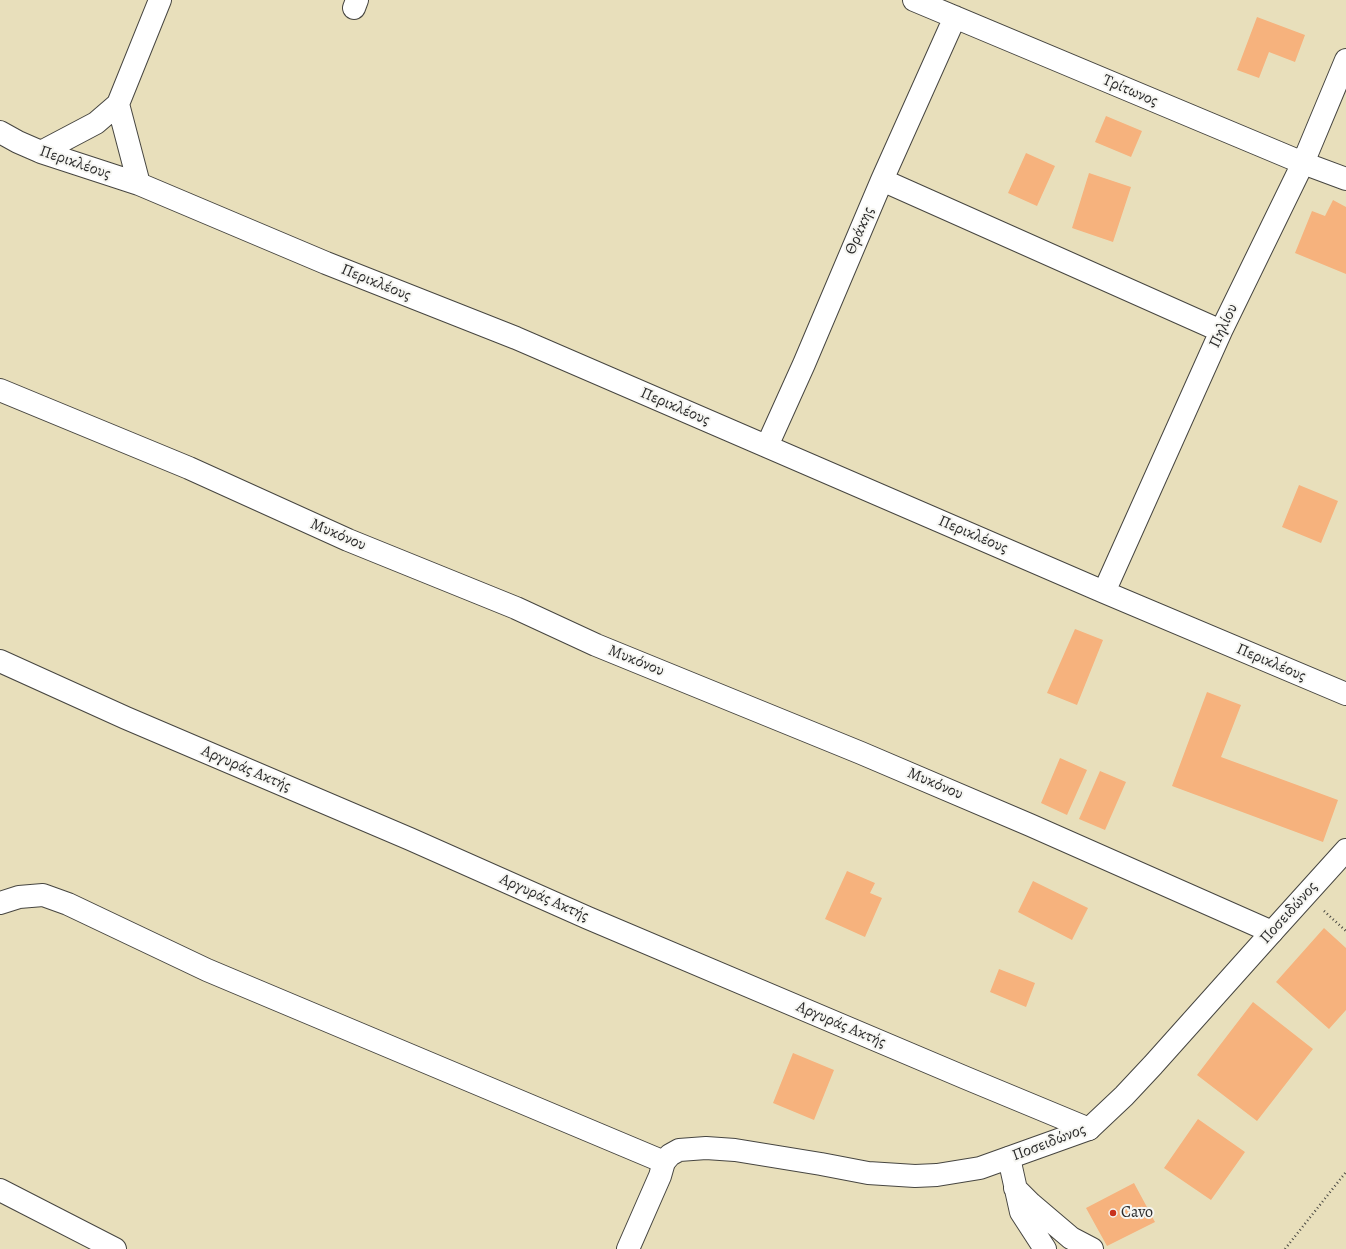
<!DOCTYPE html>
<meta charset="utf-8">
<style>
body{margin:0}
canvas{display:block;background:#e8dfbb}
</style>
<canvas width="1346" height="1249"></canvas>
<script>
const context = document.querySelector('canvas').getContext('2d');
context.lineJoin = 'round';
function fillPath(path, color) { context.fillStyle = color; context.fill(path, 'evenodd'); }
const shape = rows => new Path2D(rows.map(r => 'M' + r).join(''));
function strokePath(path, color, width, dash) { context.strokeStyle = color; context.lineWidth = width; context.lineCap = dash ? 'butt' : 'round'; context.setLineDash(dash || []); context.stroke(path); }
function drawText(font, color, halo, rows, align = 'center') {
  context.font = font + ' Alegreya,serif'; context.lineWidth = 4; context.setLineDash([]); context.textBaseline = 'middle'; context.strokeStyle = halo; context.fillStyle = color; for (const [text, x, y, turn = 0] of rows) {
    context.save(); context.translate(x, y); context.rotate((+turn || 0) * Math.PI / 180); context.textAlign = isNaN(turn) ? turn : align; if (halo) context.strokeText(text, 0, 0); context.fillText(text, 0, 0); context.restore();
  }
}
const building = shape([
 [1257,17,1305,35,1295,62,1269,52,1259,78,1237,70],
 [1106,116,1142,131,1131,157,1095,142],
 [1026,153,1055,166,1037,206,1008,193],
 [1089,173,1131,187,1113,242,1072,228],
 [1333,200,1346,207,1346,274,1295,253,1312,211,1325,216],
 [1299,485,1338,501,1321,543,1282,527],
 [1075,629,1103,640,1077,705,1047,693],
 [1207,692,1241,705,1221,757,1338,800,1323,842,1172,786],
 [1060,758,1087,770,1067,815,1041,803],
 [1100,771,1126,782,1105,830,1079,819],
 [847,871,875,883,870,893,882,898,865,937,825,919],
 [1033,881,1088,908,1072,940,1018,912],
 [1324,928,1346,948,1346,1010,1329,1029,1276,982],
 [999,969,1035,983,1026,1007,990,992],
 [1253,1002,1313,1049,1257,1121,1197,1075],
 [793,1053,834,1070,814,1120,773,1103],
 [1198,1119,1245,1152,1211,1200,1164,1168],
 [1134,1183,1155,1222,1107,1246,1086,1208]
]);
const path = shape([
 [1324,911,1346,931],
 [1285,1249,1346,1172]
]);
const minor = shape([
 [914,0,1303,163,1346,179],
 [354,8,357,0],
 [118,104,139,184],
 [0,132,18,142,41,152,139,184,326,263,516,338,1104,592,1346,694],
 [41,152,96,123,118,104,160,0],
 [882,180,1221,331],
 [0,390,189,468,348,540,516,608,596,645,861,753,1030,825,1272,932],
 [767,446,804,364,882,180,955,17],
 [1104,592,1221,331,1303,163,1346,60],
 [0,661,126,718,410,839,588,918,966,1078,1089,1129],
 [0,903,19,897,43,895,68,904,207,970,664,1162],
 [1009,1158,1021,1212,1045,1249],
 [1015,1188,1031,1204,1071,1238,1092,1249],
 [0,1190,115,1249]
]);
const tertiary = shape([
 [628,1249,660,1176,664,1162,670,1155,679,1150,706,1148,735,1150,821,1164,868,1173,915,1176,937,1175,980,1168,1089,1129,1124,1096,1153,1065,1272,932,1346,850]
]);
const markers = [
 [1113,1213,4,"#c8321e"]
];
const streetNames = [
 ["Τρίτωνος",1130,91,23],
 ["Περικλέους",75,163,19],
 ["Θράκης",860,231,-67],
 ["Περικλέους",376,283,22],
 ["Πηλίου",1224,326,-65],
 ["Περικλέους",675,407,23],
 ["Μυκόνου",338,535,23],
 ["Περικλέους",973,535,23],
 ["Μυκόνου",636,661,22],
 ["Περικλέους",1271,663,23],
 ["Αργυράς Ακτής",246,769,23],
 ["Μυκόνου",935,784,23],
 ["Αργυράς Ακτής",544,898,24],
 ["Ποσειδώνος",1289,913,-48],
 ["Αργυράς Ακτής",841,1025,23],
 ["Ποσειδώνος",1049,1143,-21]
];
const poiNames = [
 ["Cavo",1121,1213]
];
fillPath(building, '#f6b27d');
strokePath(minor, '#474641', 24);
strokePath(tertiary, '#474641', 24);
strokePath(path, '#474641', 2.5, [1, 3]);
strokePath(minor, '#fff', 22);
strokePath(tertiary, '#fff', 22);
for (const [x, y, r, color] of markers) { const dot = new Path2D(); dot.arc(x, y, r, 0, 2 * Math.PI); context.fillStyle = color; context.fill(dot); strokePath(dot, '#f6f6f2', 1.5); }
drawText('16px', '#2b2b2b', '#f6f6f2', streetNames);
drawText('16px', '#2b2b2b', '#f6f6f2', poiNames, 'left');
</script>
